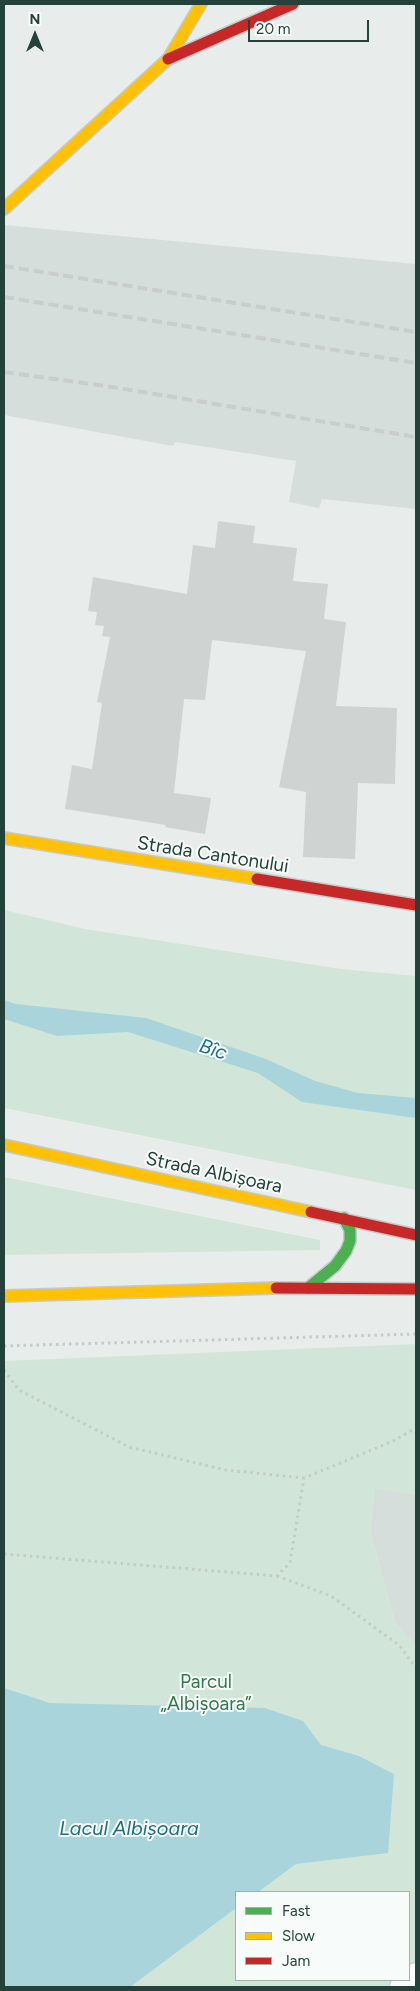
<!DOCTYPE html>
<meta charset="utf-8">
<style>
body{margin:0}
#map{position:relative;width:420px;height:1991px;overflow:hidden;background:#e8edeb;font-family:Figtree,sans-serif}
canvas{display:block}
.frame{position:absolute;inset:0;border:5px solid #24423a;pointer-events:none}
.legend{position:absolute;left:235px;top:1891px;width:175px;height:90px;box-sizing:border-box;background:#f7fbf9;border:1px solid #a3b1ad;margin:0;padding:6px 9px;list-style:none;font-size:15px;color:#24423a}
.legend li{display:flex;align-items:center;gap:10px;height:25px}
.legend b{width:25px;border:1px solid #a3b1ad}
.north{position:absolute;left:10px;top:10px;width:50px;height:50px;-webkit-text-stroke:4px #f7fbf9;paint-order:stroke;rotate:0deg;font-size:14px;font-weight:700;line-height:20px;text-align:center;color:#24423a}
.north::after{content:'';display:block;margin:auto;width:18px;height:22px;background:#24423a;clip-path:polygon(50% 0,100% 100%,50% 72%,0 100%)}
.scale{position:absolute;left:248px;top:20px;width:121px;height:22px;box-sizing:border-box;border:2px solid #24423a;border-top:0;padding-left:6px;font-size:15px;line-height:18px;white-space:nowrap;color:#24423a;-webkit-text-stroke:4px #f7fbf9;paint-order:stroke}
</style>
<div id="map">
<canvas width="420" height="1991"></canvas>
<div class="frame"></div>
<ul class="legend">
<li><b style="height:6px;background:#4caf50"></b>Fast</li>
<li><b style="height:6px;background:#ffc107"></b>Slow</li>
<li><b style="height:6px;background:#c62828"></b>Jam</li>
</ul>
<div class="north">N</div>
<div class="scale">20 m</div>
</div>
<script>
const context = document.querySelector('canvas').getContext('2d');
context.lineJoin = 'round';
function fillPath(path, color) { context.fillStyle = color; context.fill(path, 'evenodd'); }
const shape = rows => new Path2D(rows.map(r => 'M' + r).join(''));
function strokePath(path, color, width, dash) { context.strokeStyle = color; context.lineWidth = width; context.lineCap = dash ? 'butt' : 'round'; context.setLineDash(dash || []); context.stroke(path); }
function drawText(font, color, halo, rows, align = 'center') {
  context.font = font + ' Figtree,sans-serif'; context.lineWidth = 4; context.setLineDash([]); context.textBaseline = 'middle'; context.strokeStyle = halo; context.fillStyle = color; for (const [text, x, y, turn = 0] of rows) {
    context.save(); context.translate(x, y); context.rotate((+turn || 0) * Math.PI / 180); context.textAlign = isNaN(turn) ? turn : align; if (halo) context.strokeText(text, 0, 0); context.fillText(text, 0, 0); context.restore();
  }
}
const built = shape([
 [4,225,416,264,416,509,322,499,319,508,289,502,296,461,175,442,173,446,4,415],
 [375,1488,416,1495,416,1647,395,1623,370,1531]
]);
const green = shape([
 [4,910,85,929,341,969,416,976,416,1190,4,1108],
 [4,1177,320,1240,320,1250,4,1255],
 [416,1344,416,1495,375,1489,370,1531,395,1623,416,1647,416,1970,409,1976,409,1892,236,1892,236,1980,404,1980,395,1987,4,1987,4,1361]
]);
const water = shape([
 [4,1000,16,1004,146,1018,266,1059,315,1081,358,1093,416,1098,416,1118,302,1102,258,1073,128,1032,57,1036,4,1019],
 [4,1688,50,1703,265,1708,303,1721,321,1745,359,1756,394,1774,388,1853,296,1864,258,1892,236,1892,236,1908,130,1987,4,1987]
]);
const building = shape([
 [218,521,255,526,253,543,297,548,293,581,328,584,324,619,346,622,336,706,397,708,395,784,358,783,355,859,303,857,306,792,279,787,306,651,212,640,205,700,184,699,174,793,211,798,205,834,165,827,166,825,65,809,72,765,92,769,102,703,97,702,110,637,102,636,104,626,95,625,97,612,88,611,93,577,187,594,193,545,215,548]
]);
const path = shape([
 [4,1346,416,1334],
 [4,1370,19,1390,129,1447,226,1470,304,1478],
 [4,1554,277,1576,290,1563,304,1478,393,1441,416,1428],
 [277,1576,331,1596,399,1645,416,1668]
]);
const lane = shape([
 [402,1987,416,1975]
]);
const fast = shape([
 [308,1288,335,1266,346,1251,350,1241,350,1230,344,1218]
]);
const slow = shape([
 [4,209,168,59,201,4],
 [4,838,257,879],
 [4,1145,311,1212],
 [4,1296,276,1288]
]);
const jam = shape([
 [168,59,293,4],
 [257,879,416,905],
 [311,1212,416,1235],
 [276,1288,416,1289]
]);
const rail = shape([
 [4,266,416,332],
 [4,297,416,363],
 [4,372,112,387,416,437]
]);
const streetNames = [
 ["Strada Cantonului",213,855,9],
 ["Strada Albișoara",214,1173,12]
];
const parkNames = [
 ["Parcul",206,1682],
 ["„Albișoara”",206,1704]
];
const waterNames = [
 ["Bîc",213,1050,18],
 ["Lacul Albișoara",129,1829]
];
fillPath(built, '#d6dedb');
fillPath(green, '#d1e6d8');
fillPath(water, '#a9d4db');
fillPath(building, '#cfd4d2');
strokePath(lane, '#c5cac8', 26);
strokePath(fast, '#c3cbc8', 14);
strokePath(slow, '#c3cbc8', 14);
strokePath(jam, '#c3cbc8', 14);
strokePath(path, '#c3ccca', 3, [2.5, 4]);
strokePath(lane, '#fcfcfc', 24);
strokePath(fast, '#4caf50', 11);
strokePath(slow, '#ffc107', 11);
strokePath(jam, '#c62828', 11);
strokePath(rail, '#c9cdcc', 4, [10, 5]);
drawText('19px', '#24423a', '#f7fbf9', streetNames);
drawText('19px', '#2d7a4b', '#f7fbf9', parkNames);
drawText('italic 20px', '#1c6f80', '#f7fbf9', waterNames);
</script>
